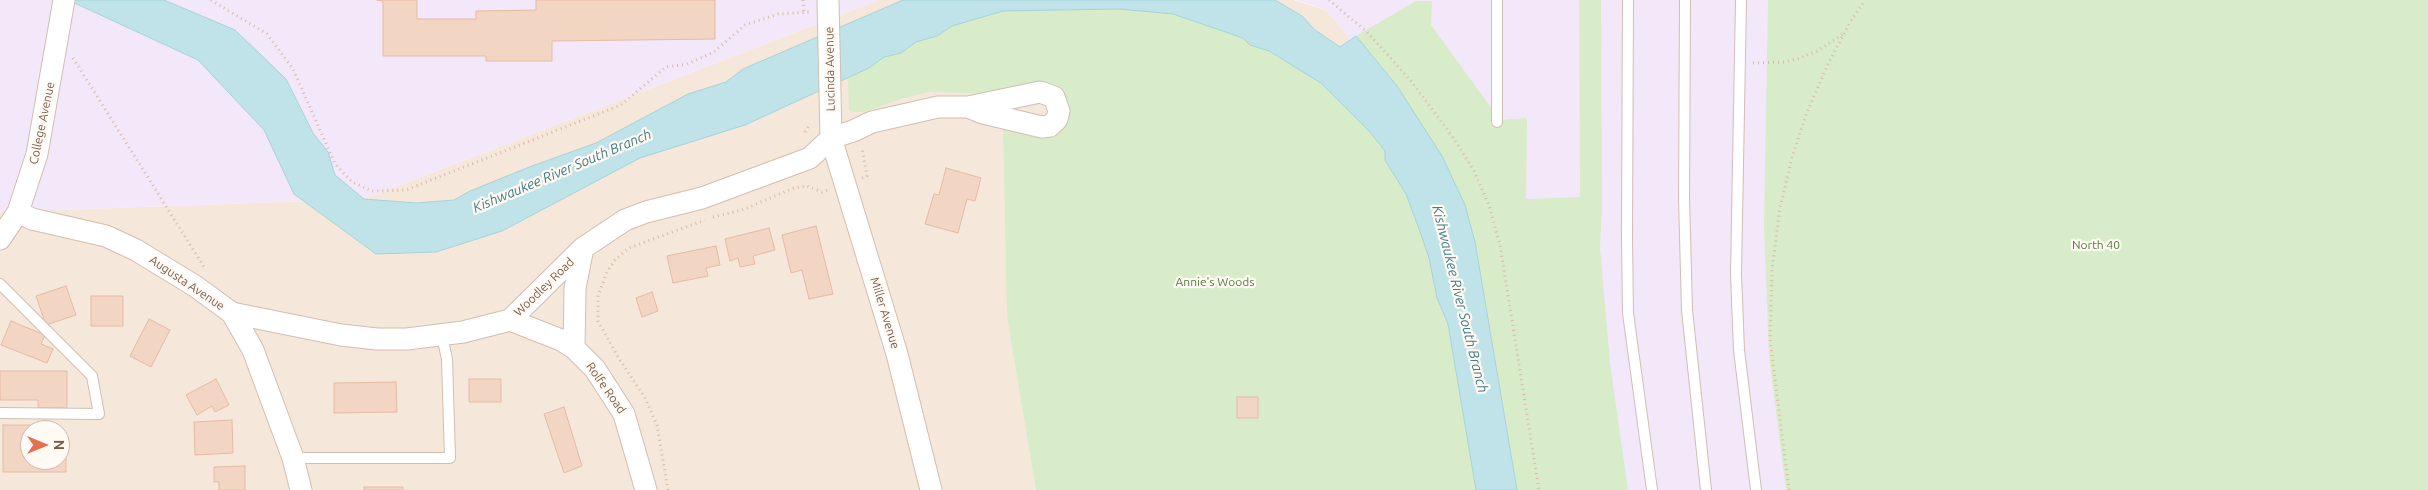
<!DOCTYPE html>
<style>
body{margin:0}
#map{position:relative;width:2428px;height:490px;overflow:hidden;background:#fdf6ec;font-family:Ubuntu,sans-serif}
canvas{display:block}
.north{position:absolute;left:20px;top:420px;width:50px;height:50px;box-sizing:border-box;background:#fffaf3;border:1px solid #cabbb1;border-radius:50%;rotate:90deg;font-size:14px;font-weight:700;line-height:20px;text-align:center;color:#7a5c4d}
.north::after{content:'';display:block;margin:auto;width:18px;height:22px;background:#e76f51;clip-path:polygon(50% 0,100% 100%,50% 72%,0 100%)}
</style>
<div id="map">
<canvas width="2428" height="490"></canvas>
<div class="north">N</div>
</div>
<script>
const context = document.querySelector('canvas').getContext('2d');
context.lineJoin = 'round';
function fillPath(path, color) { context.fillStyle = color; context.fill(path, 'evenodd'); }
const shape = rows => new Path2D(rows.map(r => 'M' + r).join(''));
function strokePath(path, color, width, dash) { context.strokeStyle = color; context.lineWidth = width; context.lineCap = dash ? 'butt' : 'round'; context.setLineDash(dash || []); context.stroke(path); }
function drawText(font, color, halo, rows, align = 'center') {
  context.font = font + ' Ubuntu,sans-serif'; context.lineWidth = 4.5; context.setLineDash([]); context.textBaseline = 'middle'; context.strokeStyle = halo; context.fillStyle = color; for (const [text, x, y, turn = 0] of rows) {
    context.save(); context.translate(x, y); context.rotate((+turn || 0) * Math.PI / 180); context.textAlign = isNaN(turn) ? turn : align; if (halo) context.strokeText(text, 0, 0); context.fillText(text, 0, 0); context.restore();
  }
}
const residential = shape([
 [879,0,1293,0,1326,10,1444,152,1533,490,0,490,0,212,364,199],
 [30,430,60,430,60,460,30,460]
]);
const education = shape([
 [0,0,879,0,364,199,0,212],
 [1297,0,2428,0,2428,490,1533,490,1444,152,1326,10]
]);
const green = shape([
 [1579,0,1601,0,1602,210,1600,248,1610,363,1628,490,1517,490,1475,242,1442,156,1397,86,1356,36,1416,1,1432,1,1431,25,1500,120,1527,118,1526,199,1580,197],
 [1768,0,2428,0,2428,490,1786,490,1769,357,1764,226],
 [1119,9,1173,14,1243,38,1250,45,1269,51,1321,83,1370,132,1385,151,1385,160,1406,194,1418,226,1429,258,1437,298,1448,324,1476,490,1036,490,1007,316,1003,124,1026,131,1067,104,1014,94,929,92,901,99,864,112,853,112,849,110,848,78,869,68,884,57,901,53,916,42,937,36,952,26,1003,11]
]);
const water = shape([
 [68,0,164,0,235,30,286,79,313,133,328,152,335,175,364,199,417,203,454,200,470,191,532,166,596,143,688,94,726,82,743,69,903,0,1275,0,1302,16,1315,30,1340,47,1356,36,1397,86,1442,156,1465,205,1475,242,1517,490,1476,490,1448,324,1437,298,1429,258,1418,226,1406,194,1385,160,1385,151,1370,132,1321,83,1269,51,1250,45,1243,38,1173,14,1119,9,1003,11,952,26,937,36,916,42,901,53,884,57,869,68,745,125,640,158,502,231,436,252,376,254,294,194,264,130,198,60,68,0]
]);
const building = shape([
 [377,0,417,0,417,19,476,19,476,11,536,10,536,0,715,0,715,39,552,41,552,61,486,61,486,56,383,56,383,1,377,0],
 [946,168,981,178,975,201,967,199,958,233,925,224,934,194,939,195,946,168],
 [816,226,833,294,809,299,802,270,791,273,782,235,816,226],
 [769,228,775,250,753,256,755,264,740,267,738,258,730,261,725,239,769,228],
 [716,246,720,265,706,268,708,276,673,283,667,256,716,246],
 [66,286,76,315,46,325,36,296,66,286],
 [652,292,658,311,642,317,636,298,652,292],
 [91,296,123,296,123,326,91,326,91,296],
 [149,319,170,330,151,367,130,356,149,319],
 [11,321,45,335,41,344,53,349,47,363,1,345,11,321],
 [0,371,67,371,67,408,38,408,38,400,0,400,0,371],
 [216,379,229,405,215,412,212,406,197,415,186,395,216,379],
 [469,379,501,379,501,402,469,402,469,379],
 [396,382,397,412,334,413,334,383,396,382],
 [1237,397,1258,397,1258,418,1237,418,1237,397],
 [564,407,582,466,564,473,544,414,564,407],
 [232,420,233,453,195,455,194,422,232,420],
 [3,425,46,425,46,430,30,430,30,460,60,460,60,444,66,444,66,472,3,472,3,425],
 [245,466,245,490,219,490,219,482,214,482,214,467,245,466],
 [364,487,403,487,403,490,364,490,364,487]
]);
const path = shape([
 [211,0,267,34,293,69,335,164,352,182,372,191,406,190,621,105,666,67,687,64,714,52,745,25,778,14,810,12],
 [803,0,804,12],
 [1329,0,1367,32,1411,81,1452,136,1473,169,1489,205,1500,245,1539,490],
 [73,58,204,267],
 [1753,63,1784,62,1800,58,1817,51,1843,34],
 [805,132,810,124],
 [862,178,867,176,862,148],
 [713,217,742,210,794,188,807,186,822,192,828,190],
 [668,490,657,425,645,398,618,357,598,321,598,296,607,272,615,260,629,248,705,220],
 [1789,490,1770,339,1772,270,1780,208,1792,157,1806,115,1827,66,1849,24,1865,0]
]);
const service = shape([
 [1497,0,1497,122],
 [1628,0,1627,237,1628,313,1652,490],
 [1685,0,1684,198,1687,310,1706,490],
 [1741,0,1736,274,1739,350,1756,490],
 [0,284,92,376,99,414,0,413],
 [293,458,450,458,447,359,442,336]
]);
const minor = shape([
 [828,0,831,138,897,354,931,490],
 [18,212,32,219,106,236,136,250,195,286,232,313,253,350,293,458,301,490],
 [0,239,18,212,37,154,64,0],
 [232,313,341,335,377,339,407,339,463,332,510,320,583,248,625,220,646,212,702,198,810,158,831,138,853,131,872,122,938,107,968,107,1040,92,1054,97,1059,111,1057,119,1050,126,1042,127,983,113,968,107],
 [510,320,561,340,574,348,595,369,624,414,646,490],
 [574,348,575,288,583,248]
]);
const streetNames = [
 ["Lucinda Avenue",830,69,-91],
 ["College Avenue",42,123,-78],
 ["Augusta Avenue",187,283,34],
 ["Woodley Road",544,287,-44],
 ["Miller Avenue",885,313,73],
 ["Rolfe Road",606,388,55]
];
const parkNames = [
 ["North 40",2096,245],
 ["Annie's Woods",1215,282]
];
const waterNames = [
 ["Kishwaukee River South Branch",562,171,-23],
 ["Kishwaukee River South Branch",1460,299,76]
];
fillPath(residential, '#f5e8da');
fillPath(education, '#f3e8fa');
fillPath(green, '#d8ecc9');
fillPath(water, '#bfe3e8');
strokePath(water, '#a5d3da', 1);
fillPath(building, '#f3d5c3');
strokePath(building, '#e6bba3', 1);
strokePath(service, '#d1beb0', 12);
strokePath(minor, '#d1beb0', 23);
strokePath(path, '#d9b8a5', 3, [1, 4]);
strokePath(service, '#fff', 10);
strokePath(minor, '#fff', 21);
drawText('12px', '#7a5c4d', '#fffaf3', streetNames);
drawText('12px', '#537a41', '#fffaf3', parkNames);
drawText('italic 14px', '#437c86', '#fffaf3', waterNames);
</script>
